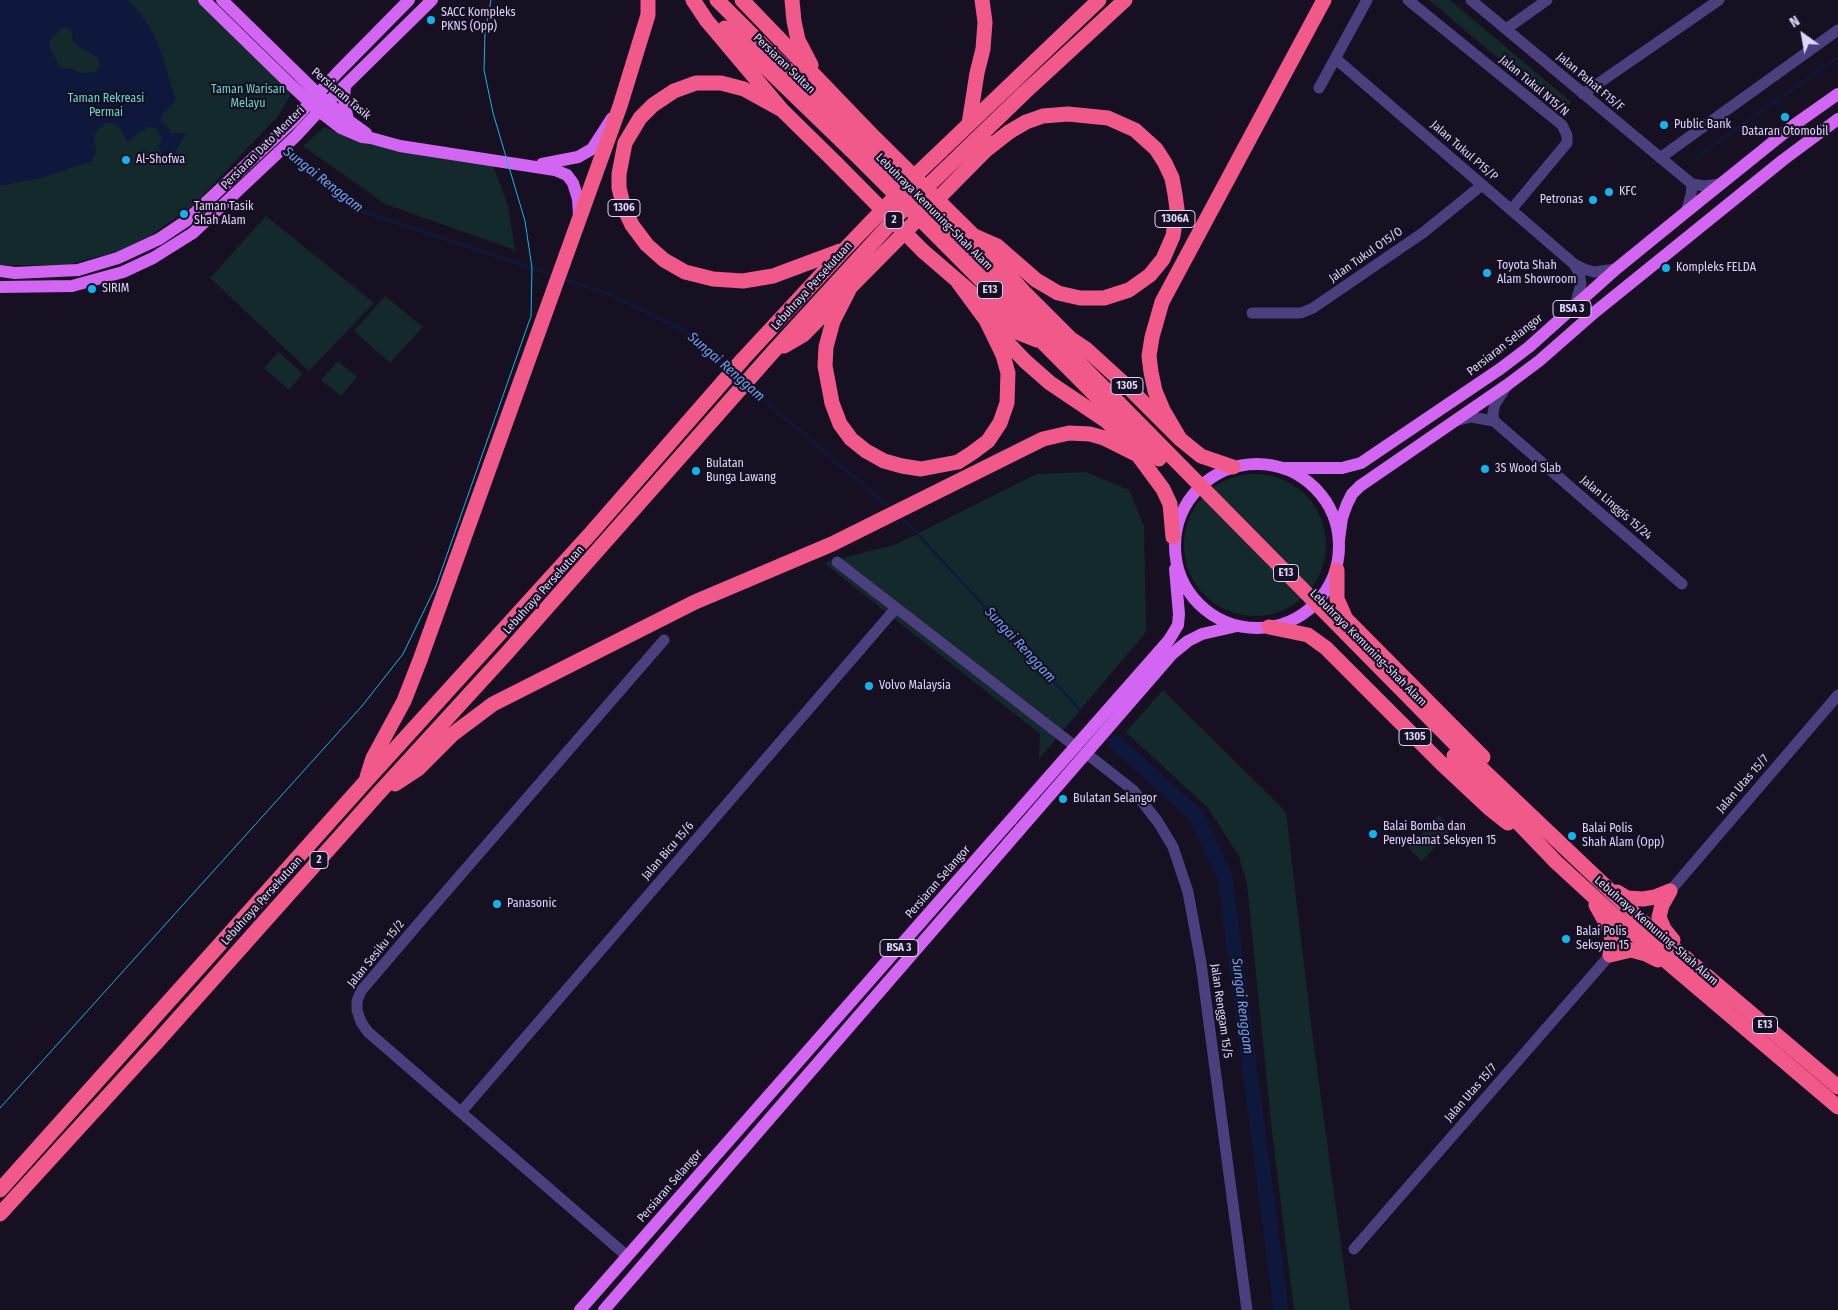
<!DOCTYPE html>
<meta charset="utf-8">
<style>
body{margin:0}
#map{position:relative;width:1838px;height:1310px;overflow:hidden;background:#161022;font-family:"Fira Sans Condensed",sans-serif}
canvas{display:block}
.north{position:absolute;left:1778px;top:10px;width:50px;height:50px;-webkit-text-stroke:4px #161022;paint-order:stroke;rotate:328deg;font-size:14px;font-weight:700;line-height:20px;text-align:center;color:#dfd5fc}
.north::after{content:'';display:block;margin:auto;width:18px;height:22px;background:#dfd5fc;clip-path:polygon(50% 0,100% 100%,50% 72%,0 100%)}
</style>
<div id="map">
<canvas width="1838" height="1310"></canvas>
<div class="north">N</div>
</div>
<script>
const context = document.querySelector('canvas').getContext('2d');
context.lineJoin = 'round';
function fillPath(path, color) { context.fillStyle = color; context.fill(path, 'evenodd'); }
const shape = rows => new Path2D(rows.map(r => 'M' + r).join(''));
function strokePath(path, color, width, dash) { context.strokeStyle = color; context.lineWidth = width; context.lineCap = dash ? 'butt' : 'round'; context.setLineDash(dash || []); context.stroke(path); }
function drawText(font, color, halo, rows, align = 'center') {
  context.font = font + ' "Fira Sans Condensed",sans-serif'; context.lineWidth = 4.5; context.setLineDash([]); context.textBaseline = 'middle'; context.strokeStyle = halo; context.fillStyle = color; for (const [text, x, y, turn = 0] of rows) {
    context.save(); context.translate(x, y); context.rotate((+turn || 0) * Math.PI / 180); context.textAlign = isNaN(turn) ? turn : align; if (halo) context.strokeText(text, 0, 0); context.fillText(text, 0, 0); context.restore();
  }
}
const green = shape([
 [0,0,197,0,279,79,291,95,278,116,196,203,146,239,117,252,66,265,0,265],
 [1429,0,1450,0,1571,102,1562,112],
 [324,127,366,143,493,165,508,206,515,250,385,204,303,146],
 [266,216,374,303,309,371,210,278],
 [385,296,423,327,390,363,354,331],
 [278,352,303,373,289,390,264,368],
 [338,361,357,377,341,396,321,380],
 [1086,472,1129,490,1144,526,1146,632,1039,759,1040,734,824,563,897,544,1037,474],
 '1184 545a71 71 0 1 1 142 0a71 71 0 1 1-142 0Z',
 [1163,690,1286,812,1313,1040,1350,1310,1294,1310,1273,1140,1247,885,1239,856,1208,808,1126,732],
 [1439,815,1453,828,1422,861,1408,848]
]);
const water = shape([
 [0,0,128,0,140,12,157,40,176,100,161,116,164,125,169,128,171,133,186,133,177,149,167,158,163,155,158,146,162,139,157,132,158,129,148,127,140,132,127,143,121,129,112,123,105,123,96,131,94,140,96,151,92,161,41,178,6,185,0,185],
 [67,27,73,33,72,39,76,45,99,58,100,66,96,72,81,73,69,68,64,69,58,64,50,47,50,42,53,36,63,28]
]);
const stream = shape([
 [263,131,269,137],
 [284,151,295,162,360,211,552,275],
 [1698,156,1838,57],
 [562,279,608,294,685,331,727,367],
 [750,388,890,508],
 [899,517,912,528,1083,713]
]);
const river = shape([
 [1116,743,1196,815,1225,877,1281,1310]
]);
const minor = shape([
 [1408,0,1562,125,1567,135,1567,143,1511,210],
 [1471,0,1692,184,1704,186,1720,184],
 [1506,29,1547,0],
 [1336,59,1574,264,1584,269,1594,272,1616,269],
 [1319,88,1367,0],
 [1583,94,1719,0],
 [1660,158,1838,30],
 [1686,212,1691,195,1692,184],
 [1574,264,1579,273,1581,284,1575,306],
 [1252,313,1301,313,1313,308,1424,232,1482,185],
 [1506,387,1495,404,1493,413,1494,421,1682,584],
 [1459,420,1471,417,1494,421],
 [837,562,1076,747],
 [1087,754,1133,790,1158,822,1173,847,1188,892,1201,963,1247,1310],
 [1670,891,1838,695],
 [461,1112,896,608],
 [1354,1249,1610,955],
 [627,1256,368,1032,361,1022,357,1010,357,1001,361,991,424,917,664,640]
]);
const major = shape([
 [204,0,291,85,319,111,341,128,362,137,371,138,400,146,555,170,567,175,573,183,578,199,579,215],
 [222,0,318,94,348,120,366,133],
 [345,86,344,100,348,120],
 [542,164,578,157,592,149,612,118],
 [0,271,15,273,78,270,118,258,159,239,186,221,293,121,338,72,409,0],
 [0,287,72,286,123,272,153,258,193,233,296,136,319,111,432,0],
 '1175 546a82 82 0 1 1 164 0a82 82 0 1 1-164 0Z',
 [1282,468,1342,468,1361,463,1500,369,1529,347,1616,269,1686,212,1794,125,1838,94],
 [1339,540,1342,518,1347,504,1352,494,1360,486,1507,385,1539,361,1595,312,1783,160,1838,119],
 [580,1310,1169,640,1178,625,1179,614,1175,569],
 [604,1310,1172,654,1188,641,1202,634,1237,626]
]);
const highway = shape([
 [693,0,707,21,782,110,836,163],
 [717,0,860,142],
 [742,0,869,132],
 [792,0,794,21,798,40,811,65],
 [725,28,851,150],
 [782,110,744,89,721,83,696,83,674,91,653,105,640,118,625,143,619,174,619,188,624,208,632,225,647,245,664,260,685,272,713,279,743,281,773,276,840,251],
 [969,124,977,73,983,49,985,22,982,0],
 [946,229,1111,395],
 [974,236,997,246,1036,280,1058,293,1080,298,1104,298,1129,290,1150,275,1163,259,1173,236,1177,209,1175,194,1172,178,1165,163,1156,149,1135,130,1108,118,1068,114,1043,116,1026,122,1009,132,986,150],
 [938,237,1104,404],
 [978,241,1024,292,1071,339,1086,349,1130,389,1180,439,1201,456,1233,467],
 [923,251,1017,332,1037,340],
 [958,282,986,320,1025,361,1050,383,1105,420,1126,439,1163,489,1170,504,1173,537],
 [852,284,833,321,826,347,825,366,832,403,840,424,851,439,866,451,884,461,902,466,921,469,958,462,972,453,988,441,1000,423,1007,403,1008,373,1003,355,986,320],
 [784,346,803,335,993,143],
 [1180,439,1163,410,1155,391,1151,372,1149,356,1152,337,1162,302,1324,0],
 [1337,570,1337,599,1346,619,1483,757],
 [1269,627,1308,635,1326,648,1441,763,1489,808,1508,823],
 [1463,751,1642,921,1838,1087],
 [1454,756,1556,862,1632,932,1838,1107],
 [367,777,373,758,404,701,420,660,620,106,648,15,648,0],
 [395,784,418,769,453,734,493,704,695,602,832,544,1043,439,1069,433,1090,434,1104,438,1136,454],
 [1670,891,1662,905,1659,917,1664,929,1673,940],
 [1617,892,1627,898,1643,899,1655,897,1670,891],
 [1596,905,1610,930,1612,941,1610,955,1631,950,1646,954,1658,960],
 [0,1190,366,781,591,533,743,359,844,250,920,171,1099,0],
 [0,1214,158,1041,377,795,506,654,772,353,901,212,1024,93,1125,0]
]);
const tram = shape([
 [0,1108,362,706,403,654,436,586,531,316,532,268,525,221,493,113,484,70,485,32,491,0]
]);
const highwayBridge = shape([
 [869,132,974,236],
 [860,142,946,229],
 [851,150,938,237],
 [836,163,923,251],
 [1111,395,1461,750],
 [1104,404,1159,459]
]);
const markers = [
 [431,20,5,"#13b4ea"],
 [1785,117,5,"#13b4ea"],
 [1664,125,5,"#13b4ea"],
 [126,160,5,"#13b4ea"],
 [1609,192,5,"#13b4ea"],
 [1593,200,5,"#13b4ea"],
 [184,214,5,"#13b4ea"],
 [1666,268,5,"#13b4ea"],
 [1487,273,5,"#13b4ea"],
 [92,289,5,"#13b4ea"],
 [1485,469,5,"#13b4ea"],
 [696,471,5,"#13b4ea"],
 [869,686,5,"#13b4ea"],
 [1063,799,5,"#13b4ea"],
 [1373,834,5,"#13b4ea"],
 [1572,836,5,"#13b4ea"],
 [497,904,5,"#13b4ea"],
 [1566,939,5,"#13b4ea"]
];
const shields = [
 [624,208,32],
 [1175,219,40],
 [894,220,18],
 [990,290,25],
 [1572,309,38],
 [1127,386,32],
 [1286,573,25],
 [1415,737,32],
 [319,860,18],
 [899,948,38],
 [1765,1025,25]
];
const shieldNames = [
 ["1306",624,208],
 ["1306A",1175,219],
 ["2",894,220],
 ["E13",990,290],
 ["BSA 3",1572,309],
 ["1305",1127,386],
 ["E13",1286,573],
 ["1305",1415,737],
 ["2",319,860],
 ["BSA 3",899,948],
 ["E13",1765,1025]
];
const poiNames = [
 ["SACC Kompleks",441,13],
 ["PKNS (Opp)",441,27],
 ["Public Bank",1674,125],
 ["Dataran Otomobil",1785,132,"center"],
 ["Al-Shofwa",136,160],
 ["KFC",1619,192],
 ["Petronas",1583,200,"right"],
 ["Taman Tasik",194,207],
 ["Shah Alam",194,221],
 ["Toyota Shah",1497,266],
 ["Alam Showroom",1497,280],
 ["Kompleks FELDA",1676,268],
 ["SIRIM",102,289],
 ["Bulatan",706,464],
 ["Bunga Lawang",706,478],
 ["3S Wood Slab",1495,469],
 ["Volvo Malaysia",879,686],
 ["Bulatan Selangor",1073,799],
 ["Balai Bomba dan",1383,827],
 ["Penyelamat Seksyen 15",1383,841],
 ["Balai Polis",1582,829],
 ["Shah Alam (Opp)",1582,843],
 ["Panasonic",507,904],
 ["Balai Polis",1576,932],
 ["Seksyen 15",1576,946]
];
const streetNames = [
 ["Persiaran Sultan",784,64,44],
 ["Jalan Pahat F15/F",1590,82,40],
 ["Jalan Tukul N15/N",1534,86,40],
 ["Persiaran Tasik",341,94,40],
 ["Persiaran Dato Menteri",263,148,-45],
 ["Jalan Tukul P15/P",1464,151,41],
 ["Lebuhraya Kemuning–Shah Alam",934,212,45],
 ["Jalan Tukul O15/O",1366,255,-35],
 ["Lebuhraya Persekutuan",812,286,-48],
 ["Persiaran Selangor",1505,345,-38],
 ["Jalan Linggis 15/24",1616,508,41],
 ["Lebuhraya Persekutuan",544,590,-48],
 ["Lebuhraya Kemuning–Shah Alam",1368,648,45],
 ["Jalan Utas 15/7",1743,784,-49],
 ["Jalan Bicu 15/6",668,851,-49],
 ["Persiaran Selangor",938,882,-49],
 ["Lebuhraya Persekutuan",262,901,-48],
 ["Lebuhraya Kemuning–Shah Alam",1656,931,41],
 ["Jalan Sesiku 15/2",376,954,-51],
 ["Jalan Renggam 15/5",1221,1011,82],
 ["Jalan Utas 15/7",1471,1093,-49],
 ["Persiaran Selangor",670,1186,-49]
];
const parkNames = [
 ["Taman Warisan",248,90],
 ["Melayu",248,104],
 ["Taman Rekreasi",106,99],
 ["Permai",106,113]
];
const waterNames = [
 ["Sungai Renggam",323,180,38],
 ["Sungai Renggam",726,367,41],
 ["Sungai Renggam",1020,645,47],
 ["Sungai Renggam",1242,1006,83]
];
fillPath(green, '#13292c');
fillPath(water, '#0e183d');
strokePath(stream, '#0e183d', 2.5);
strokePath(river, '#0e183d', 15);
strokePath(minor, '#4b3f7e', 11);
strokePath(major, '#d365f3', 12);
strokePath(highway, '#f2598b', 15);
strokePath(tram, '#13b4ea', 1);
strokePath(highwayBridge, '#f2598b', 15);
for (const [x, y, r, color] of markers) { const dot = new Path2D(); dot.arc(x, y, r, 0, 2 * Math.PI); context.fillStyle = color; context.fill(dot); strokePath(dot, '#161022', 2); }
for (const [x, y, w] of shields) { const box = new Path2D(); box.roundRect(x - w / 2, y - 8.5, w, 17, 4); context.fillStyle = '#161022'; context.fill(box); strokePath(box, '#dfd5fc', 1); }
drawText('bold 11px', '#dfd5fc', null, shieldNames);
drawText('12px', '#dfd5fc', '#161022', poiNames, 'left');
drawText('12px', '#dfd5fc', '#161022', streetNames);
drawText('12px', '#66d6cb', '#161022', parkNames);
drawText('italic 14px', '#6ba0f3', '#161022', waterNames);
</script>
